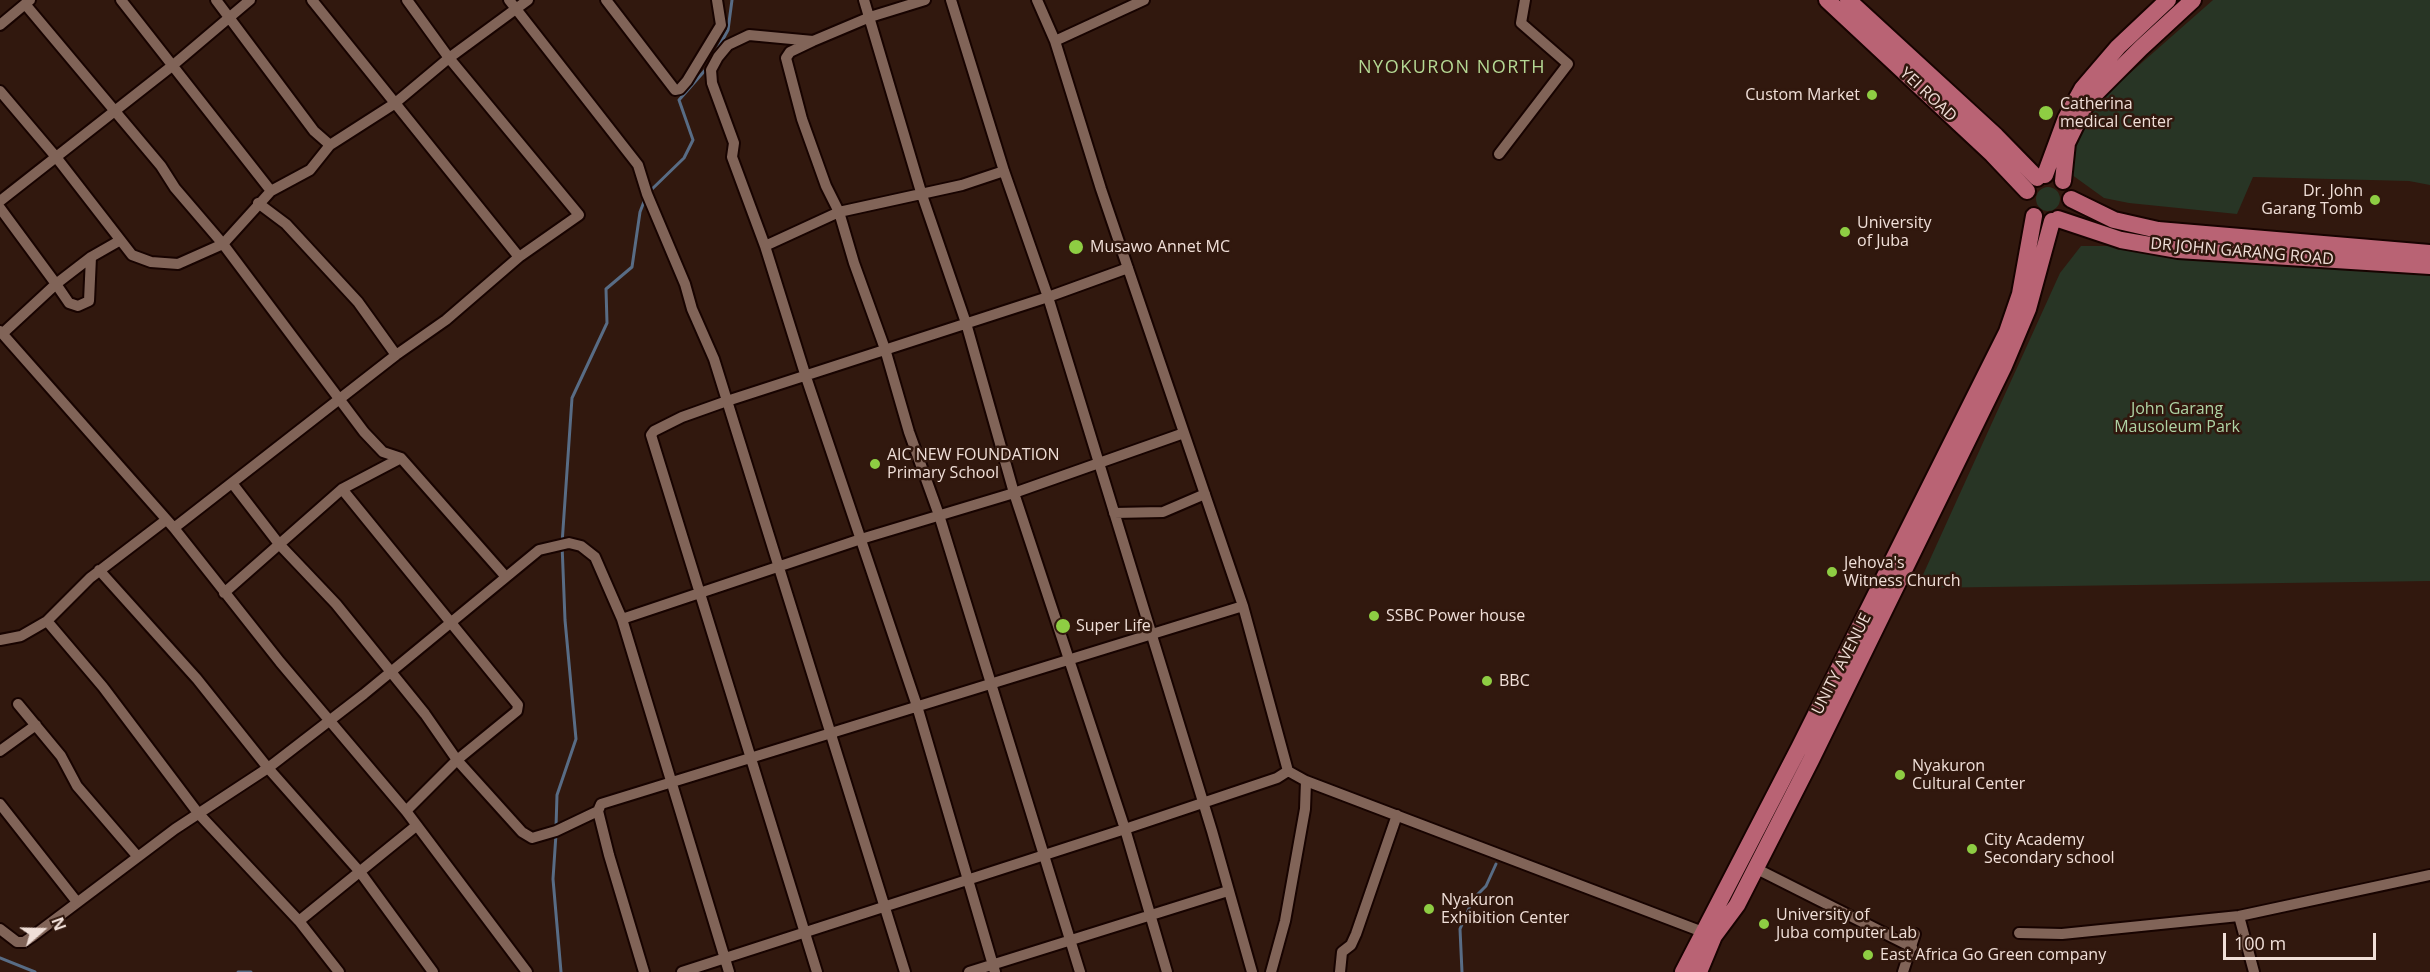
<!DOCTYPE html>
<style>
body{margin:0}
#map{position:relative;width:2430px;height:972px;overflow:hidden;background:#31180e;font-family:"Open Sans",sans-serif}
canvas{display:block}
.north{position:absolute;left:12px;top:900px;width:60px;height:60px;-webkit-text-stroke:4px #31180e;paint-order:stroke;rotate:70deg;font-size:16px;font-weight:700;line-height:24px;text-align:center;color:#f0dfd8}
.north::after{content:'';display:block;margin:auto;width:21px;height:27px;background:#f0dfd8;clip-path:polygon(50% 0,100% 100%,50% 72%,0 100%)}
.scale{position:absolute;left:2223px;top:933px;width:153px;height:27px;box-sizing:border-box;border:3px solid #f0dfd8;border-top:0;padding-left:8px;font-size:18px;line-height:21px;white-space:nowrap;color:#f0dfd8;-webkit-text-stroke:4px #31180e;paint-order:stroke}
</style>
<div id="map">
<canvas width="2430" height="972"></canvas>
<div class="north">N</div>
<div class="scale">100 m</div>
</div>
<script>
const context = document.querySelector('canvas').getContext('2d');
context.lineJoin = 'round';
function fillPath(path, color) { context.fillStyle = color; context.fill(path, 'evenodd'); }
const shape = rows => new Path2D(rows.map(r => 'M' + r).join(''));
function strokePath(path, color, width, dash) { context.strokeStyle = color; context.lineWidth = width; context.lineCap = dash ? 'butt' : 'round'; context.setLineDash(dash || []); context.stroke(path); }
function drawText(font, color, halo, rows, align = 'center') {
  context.font = font + ' "Open Sans",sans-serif'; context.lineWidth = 5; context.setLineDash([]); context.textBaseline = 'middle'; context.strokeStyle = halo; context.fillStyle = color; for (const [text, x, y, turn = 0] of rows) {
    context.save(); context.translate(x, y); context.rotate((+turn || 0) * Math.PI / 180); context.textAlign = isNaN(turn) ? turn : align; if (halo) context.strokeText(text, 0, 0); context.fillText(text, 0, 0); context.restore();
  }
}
const green = shape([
 [2213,0,2430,0,2430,185,2409,181,2253,177,2237,214,2129,203,2104,198,2068,172,2087,111],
 '2036 199a12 12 0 1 1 24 0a12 12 0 1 1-24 0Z',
 [2081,246,2114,246,2430,273,2430,581,1917,588,2060,273]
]);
const stream = shape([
 [716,52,728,30,732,0],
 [650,191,684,158,693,140,679,100,707,68],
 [556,827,557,795,576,739,565,620,562,544,572,398,607,323,606,289,632,267,640,212,645,199],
 [556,834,553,879,561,972],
 [0,958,35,972],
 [238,972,251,972],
 [1462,972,1460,929,1473,899,1486,886,1496,864]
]);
const minor = shape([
 [121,0,271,191],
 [216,0,314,131,330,145],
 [312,0,519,257],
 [509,0,638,165,647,194,685,284,692,309,714,359,905,972],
 [606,0,675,90,680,89,687,81,721,25,717,0],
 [864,0,921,192,966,323,1014,493,1125,829,1167,972],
 [925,0,870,17,813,41,790,52,786,58,802,119,826,186,839,212,962,185,1004,171],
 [951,0,1004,171,1048,297,1212,831,1252,972],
 [1037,0,1055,41,1101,189,1243,606,1288,771,1306,781,1708,934],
 [25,4,161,166,175,188,223,244,364,432,383,452,401,458,506,577],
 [0,25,30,0],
 [813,41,749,35,728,45,718,57,711,70,712,83,734,143,732,157,765,246,806,377,917,706,995,972],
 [1055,41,1144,0],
 [0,91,56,157,132,255,151,262,178,264,223,244,271,191,310,170,330,145,394,104,449,58,528,0],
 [1499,154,1568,64,1521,23,1525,0],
 [0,201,172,66,250,0],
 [258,203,286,224,358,302,396,355],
 [0,208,56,284,91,257],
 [765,246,839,212,854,263,885,349,909,432,939,515,1080,972],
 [0,331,174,528,280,662,406,811,527,972],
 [2,334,56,284,69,303,78,306,89,301,91,257,119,241],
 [232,483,279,544,336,604,425,714,457,760,522,832,532,838,556,831,598,811],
 [342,489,518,705,517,711,457,760,406,811],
 [1114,513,1163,512,1205,494],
 [174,528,396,355,446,320,519,257,579,215,449,58,407,0],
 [99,570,197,679,268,768,360,872,433,972],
 [224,593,342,489,401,458],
 [622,619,861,539,1014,493,1184,433],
 [47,621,103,687,198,813,299,921,339,972],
 [0,640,21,636,47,621,90,578,166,520],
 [18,704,61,756,77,786,138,857],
 [0,751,36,725],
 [0,804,77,902],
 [1755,868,1912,947],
 [2239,916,2254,972],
 [299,921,416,826],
 [0,929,17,942,24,942,33,936,175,829,268,768,364,694,539,550,569,543,581,546,595,557,622,619,729,972],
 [2019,933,2062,934,2239,916,2430,875],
 [644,972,609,855,598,811,601,804,1243,606],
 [682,972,1125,829,1277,778,1288,771],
 [817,972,651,435,654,431,682,417,727,401,1048,297,1128,268],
 [969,972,1228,891],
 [1271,972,1285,921,1305,809,1306,781],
 [1340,972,1342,952,1351,945,1356,934,1397,815],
 [1903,972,1915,934]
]);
const primary = shape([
 [1827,0,1992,154,2027,191],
 [1848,0,1996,136,2037,178],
 [2045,175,2066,118,2082,89,2118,47,2168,0],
 [2063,181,2067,143,2087,102,2141,48,2193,0],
 [2071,199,2114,220,2158,230,2430,253],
 [2058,219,2121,240,2178,250,2430,266],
 [1683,972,1799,748,2007,332,2020,294,2034,216],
 [1699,972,1714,936,1737,905,1811,760,2004,366,2028,309,2052,221]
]);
const markers = [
 [1872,95,6,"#8ecd43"],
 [2046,113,8,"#8ecd43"],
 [2375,200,6,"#8ecd43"],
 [1845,232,6,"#8ecd43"],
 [1076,247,8,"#8ecd43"],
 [875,464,6,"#8ecd43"],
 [1832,572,6,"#8ecd43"],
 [1374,616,6,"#8ecd43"],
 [1063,626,8,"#8ecd43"],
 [1487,681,6,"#8ecd43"],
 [1900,775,6,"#8ecd43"],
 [1972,849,6,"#8ecd43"],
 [1429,909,6,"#8ecd43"],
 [1764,924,6,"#8ecd43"],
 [1868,955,6,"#8ecd43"]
];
const poiNames = [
 ["Custom Market",1860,95,"right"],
 ["Catherina",2060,104],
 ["medical Center",2060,122],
 ["Dr. John",2363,191,"right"],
 ["Garang Tomb",2363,209,"right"],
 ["University",1857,223],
 ["of Juba",1857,241],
 ["Musawo Annet MC",1090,247],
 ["AIC NEW FOUNDATION",887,455],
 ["Primary School",887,473],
 ["Jehova's",1844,563],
 ["Witness Church",1844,581],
 ["SSBC Power house",1386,616],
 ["Super Life",1076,626],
 ["BBC",1499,681],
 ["Nyakuron",1912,766],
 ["Cultural Center",1912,784],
 ["City Academy",1984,840],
 ["Secondary school",1984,858],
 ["Nyakuron",1441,900],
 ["Exhibition Center",1441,918],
 ["University of",1776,915],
 ["Juba computer Lab",1776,933],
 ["East Africa Go Green company",1880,955]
];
const streetNames = [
 ["YEI ROAD",1928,95,43],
 ["DR JOHN GARANG ROAD",2242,252,5],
 ["UNITY AVENUE",1842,664,-63]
];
const parkNames = [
 ["John Garang",2177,409],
 ["Mausoleum Park",2177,427]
];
const neighbourhoodNames = [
 ["NYOKURON NORTH",1452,68]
];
fillPath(green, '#283525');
strokePath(stream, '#586c85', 3);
strokePath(minor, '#170300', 14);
strokePath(primary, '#170300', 20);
strokePath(minor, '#816458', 10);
strokePath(primary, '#b96374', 16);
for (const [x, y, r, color] of markers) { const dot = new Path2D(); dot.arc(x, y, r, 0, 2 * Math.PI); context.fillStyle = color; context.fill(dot); strokePath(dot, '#31180e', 2); }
drawText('16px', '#f0dfd8', '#31180e', poiNames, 'left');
drawText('16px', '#f0dfd8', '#31180e', streetNames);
drawText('16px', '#afd4a5', '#31180e', parkNames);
context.letterSpacing = '1.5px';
drawText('18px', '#b5d994', '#31180e', neighbourhoodNames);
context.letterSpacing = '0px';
</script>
